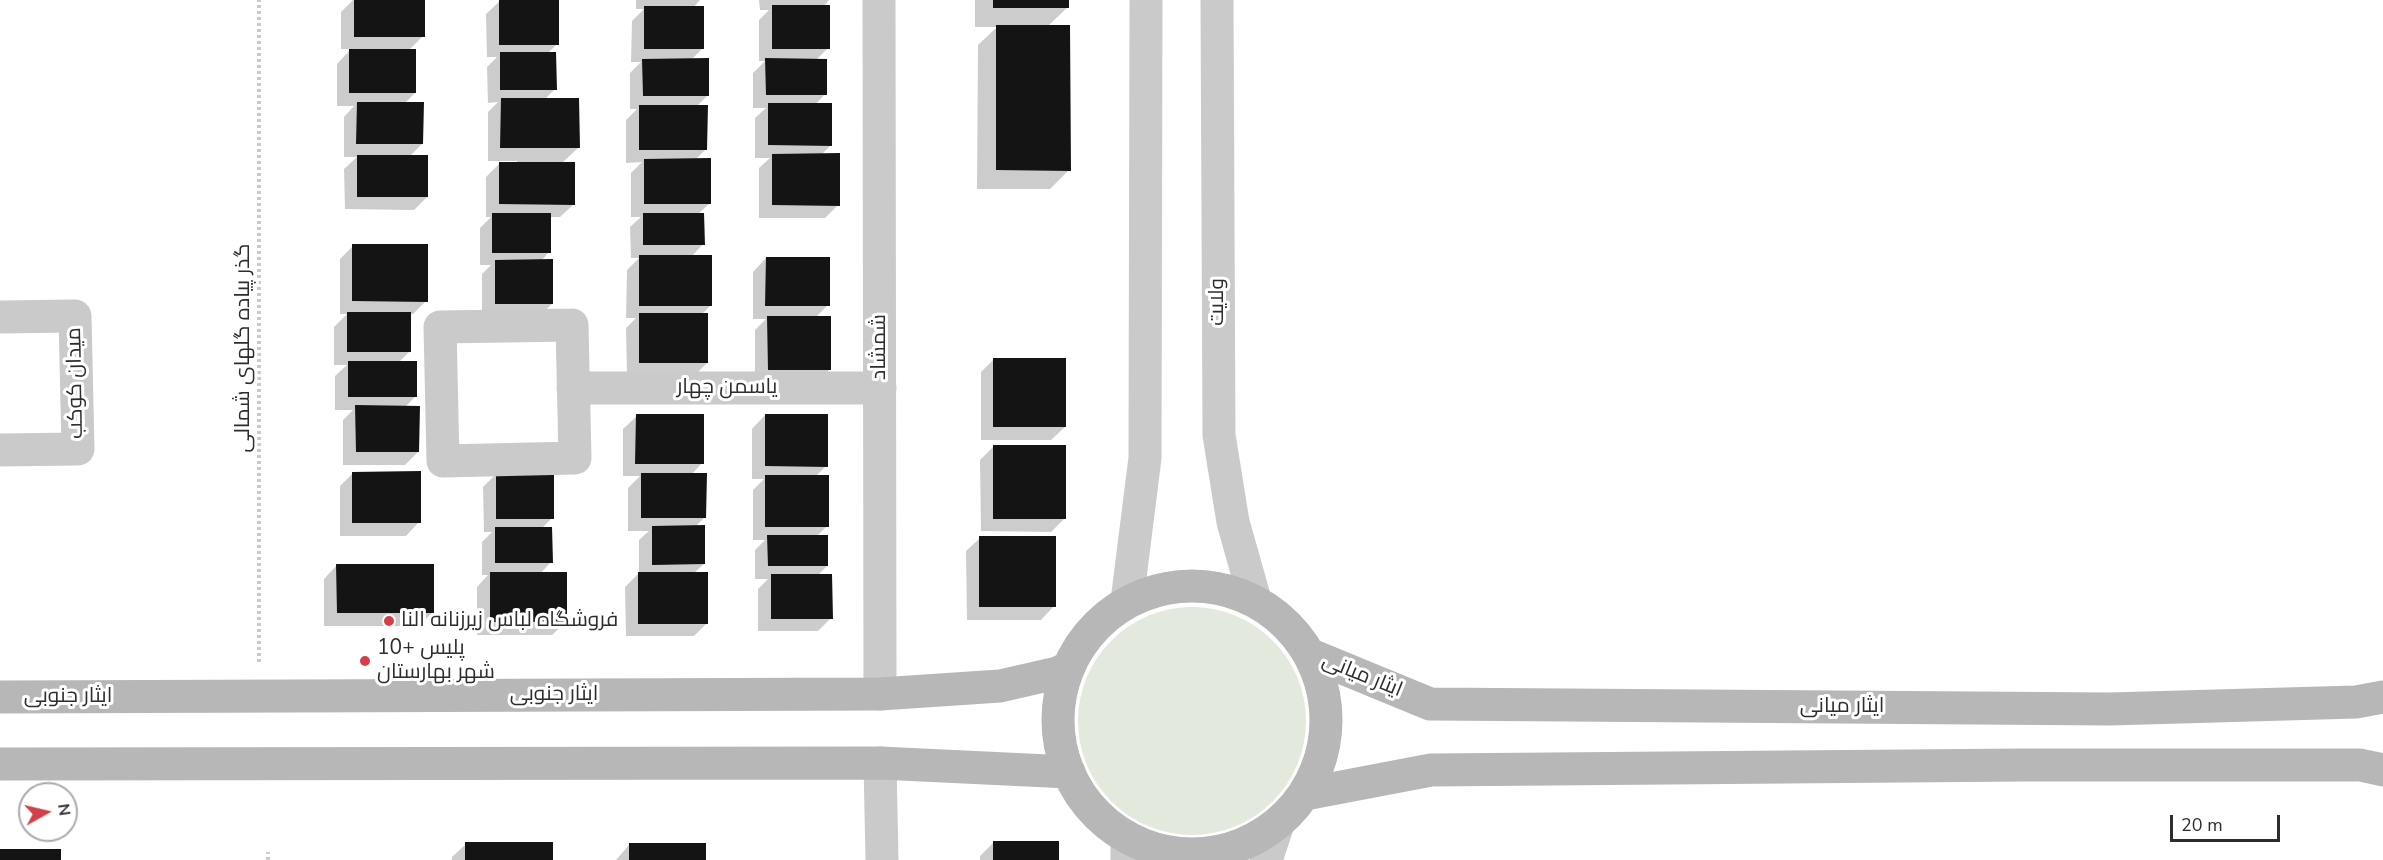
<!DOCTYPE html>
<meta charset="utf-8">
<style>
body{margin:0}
#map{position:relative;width:2383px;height:860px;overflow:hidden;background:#fff;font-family:"Nunito Sans",sans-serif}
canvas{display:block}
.north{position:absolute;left:18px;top:782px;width:60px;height:60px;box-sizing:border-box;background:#fff;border:2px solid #ababab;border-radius:50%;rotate:82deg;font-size:16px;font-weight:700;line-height:24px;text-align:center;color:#2d2d2d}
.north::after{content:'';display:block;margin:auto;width:21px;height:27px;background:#d34049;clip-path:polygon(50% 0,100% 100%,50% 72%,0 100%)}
.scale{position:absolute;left:2170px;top:815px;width:110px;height:27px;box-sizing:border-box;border:3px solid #2d2d2d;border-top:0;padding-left:8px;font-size:18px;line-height:21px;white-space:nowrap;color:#2d2d2d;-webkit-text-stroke:4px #fff;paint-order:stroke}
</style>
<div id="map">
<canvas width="2383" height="860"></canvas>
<div class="north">N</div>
<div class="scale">20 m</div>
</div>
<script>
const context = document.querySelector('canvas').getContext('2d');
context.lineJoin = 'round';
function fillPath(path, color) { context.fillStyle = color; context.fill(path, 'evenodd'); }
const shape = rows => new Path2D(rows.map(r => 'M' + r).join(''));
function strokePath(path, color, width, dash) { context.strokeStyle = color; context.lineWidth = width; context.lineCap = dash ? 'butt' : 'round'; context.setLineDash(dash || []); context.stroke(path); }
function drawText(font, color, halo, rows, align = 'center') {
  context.font = font + ' "Nunito Sans",Cairo,sans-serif'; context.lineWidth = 6; context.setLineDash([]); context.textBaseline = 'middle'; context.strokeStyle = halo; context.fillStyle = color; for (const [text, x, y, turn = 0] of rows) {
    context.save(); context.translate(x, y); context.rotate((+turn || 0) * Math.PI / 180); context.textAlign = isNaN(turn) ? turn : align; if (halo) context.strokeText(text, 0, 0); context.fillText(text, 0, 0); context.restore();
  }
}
const green = shape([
 '1078 721a114 114 0 1 1 228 0a114 114 0 1 1-228 0Z'
]);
const shadow = shape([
 [353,0,423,0,423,36,409,50,415,93,404,104,422,144,409,157,427,197,414,210,345,209,344,169,357,157,344,157,344,117,354,106,337,106,337,64,351,49,341,49,341,12],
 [636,0,700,0,693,8,703,48,691,60,707,96,696,107,706,149,695,160,709,204,698,214,703,244,691,257,711,305,702,314,707,363,694,376,627,376,626,328,636,318,626,318,627,270,639,258,631,258,630,227,641,217,631,217,631,173,642,162,626,163,626,120,637,109,630,109,630,73,641,62,631,62,632,21,644,9,636,9],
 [759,0,829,0,823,7,828,48,816,60,825,94,815,105,831,145,821,155,838,205,825,218,759,218,759,168,770,158,755,158,755,118,766,108,753,108,753,73,765,61,759,61,759,20,769,10,760,10],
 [975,0,1068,0,1068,7,1048,26,1069,170,1050,189,977,189,978,45,997,27,975,27],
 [500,1,557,44,548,53,555,89,545,99,578,148,562,163,574,204,560,217,549,217,549,252,541,261,552,304,538,317,482,317,482,274,491,265,480,265,480,228,491,217,486,217,486,177,499,164,517,164,517,161,488,161,488,112,498,102,488,103,487,67,497,57,487,57,486,14],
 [353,246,426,301,413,314,410,314,410,351,398,363,416,396,405,407,418,452,405,465,343,465,343,420,353,410,335,410,335,376,347,365,334,365,334,327,347,314,340,314,340,259],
 [766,258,828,305,816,317,830,369,817,383,755,382,755,330,766,319,753,319,753,272],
 [994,359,1065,427,1051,440,981,440,981,372],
 [765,415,826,466,815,477,827,526,817,536,827,566,817,576,831,618,818,631,758,631,758,589,768,579,755,579,755,550,765,540,753,540,753,490,764,479,752,479,752,429],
 [637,416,702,463,691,475,705,517,695,527,704,564,694,573,707,623,694,636,626,636,625,587,639,573,639,540,649,531,628,531,628,488,640,476,623,476,623,429],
 [993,447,1065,518,1051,532,981,531,980,460],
 [353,473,419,522,406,536,340,536,340,486],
 [496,474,552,518,542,528,551,562,540,574,566,622,552,635,477,635,477,587,488,575,482,575,482,542,492,532,484,532,483,487],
 [980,538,1054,606,1041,620,967,620,966,551],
 [337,565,433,612,419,626,324,626,324,579],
 [993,843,1057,860,980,860,980,856],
 [466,844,551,860,452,860,452,857],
 [629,845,704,860,616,860]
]);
const building = shape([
 [354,0,425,0,425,37,354,37],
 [499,0,559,0,559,45,499,45],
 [993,0,1069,0,1069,8,993,8],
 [772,5,830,5,830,49,772,49],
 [644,6,704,6,704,49,644,49],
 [996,25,1070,25,1071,171,996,170],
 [349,49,416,49,416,93,349,93],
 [500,52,556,52,557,90,500,90],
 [709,58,709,96,643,96,642,59],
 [765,58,827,59,827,95,766,95],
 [501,98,579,98,580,148,500,148],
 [357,102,424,102,423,144,356,144],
 [768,103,832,103,832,146,768,145],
 [639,105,708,105,707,150,639,150],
 [840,153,840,206,772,205,772,154],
 [357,155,428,155,428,197,357,197],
 [711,158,711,204,644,204,644,159],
 [499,162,575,162,575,205,499,204],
 [492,213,551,213,551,253,492,253],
 [643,213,704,213,705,245,643,245],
 [352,244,428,244,428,302,352,301],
 [639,255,712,255,712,306,639,306],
 [766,257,830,257,830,306,765,306],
 [553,259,553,304,495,304,495,260],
 [347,312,411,312,411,352,347,352],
 [639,313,708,313,708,363,639,363],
 [767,316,831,316,831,370,768,370],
 [993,358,1066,358,1066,427,993,427],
 [348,361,417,361,417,397,348,397],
 [355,405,420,406,419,452,356,452],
 [636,414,704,414,704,464,635,464],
 [765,414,828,414,828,467,765,466],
 [993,445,1066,445,1066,519,993,519],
 [421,471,421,523,352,523,352,472],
 [496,472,554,472,554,519,496,519],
 [641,473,707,473,706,518,641,518],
 [765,475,829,475,829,527,765,527],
 [705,525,705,564,652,565,652,526],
 [495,527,552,527,553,563,495,563],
 [767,535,828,535,828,566,768,566],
 [979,536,1056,536,1056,607,979,607],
 [336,564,434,564,434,613,337,613],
 [490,572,567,572,567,622,490,622],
 [638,572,708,572,708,624,638,624],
 [771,574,832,574,833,619,771,619],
 [993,841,1059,841,1059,860,993,860],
 [465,842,553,842,553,860,465,860],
 [629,843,706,843,706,860,629,860],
 [0,849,61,849,61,860,0,860]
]);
const path = shape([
 [259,662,259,0],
 [268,860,268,852]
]);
const minor = shape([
 [879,0,880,694],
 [0,317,75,316,78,449,0,450],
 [572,325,575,458,443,461,440,327,572,325],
 [573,388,880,388],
 [880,763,882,860]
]);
const tertiary = shape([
 [1217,0,1219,435,1233,522,1255,600],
 [1127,601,1145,458,1146,0],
 [1127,837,1127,860],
 [1266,860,1278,824]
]);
const secondary = shape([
 '1058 720a134 134 0 1 1 268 0a134 134 0 1 1-268 0Z',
 [1311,655,1430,704,2110,709,2356,702,2383,697],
 [0,697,880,694,1000,686,1057,673,1068,668],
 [0,764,880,763,1069,772],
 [1305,794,1431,770,2023,765,2360,765,2383,770]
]);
const markers = [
 [389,621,6,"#d34049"],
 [365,661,6,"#d34049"]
];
const streetNames = [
 ["ولایت",1218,302,-90],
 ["شمشاد",880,347,-90],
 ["گذر پیاده گلهای شمالی",244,348,-90],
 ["میدان کوکب",76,383,-91],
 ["یاسمن چهار",727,388],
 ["ایثار میانی",1362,676,22],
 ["ایثار جنوبی",554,695],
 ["ایثار جنوبی",68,697],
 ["ایثار میانی",1842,707]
];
const poiNames = [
 ["فروشگاه لباس زیرزنانه النا",401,621],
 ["پلیس +10",377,649],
 ["شهر بهارستان",377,673]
];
fillPath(green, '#e3e9dc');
fillPath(shadow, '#0003');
fillPath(building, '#141414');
strokePath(path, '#cacaca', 4, [3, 3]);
strokePath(minor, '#cacaca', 33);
strokePath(tertiary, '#cacaca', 33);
strokePath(secondary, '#b7b7b7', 33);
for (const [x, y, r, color] of markers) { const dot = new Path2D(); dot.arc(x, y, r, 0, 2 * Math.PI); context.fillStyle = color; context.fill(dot); strokePath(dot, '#fff', 2); }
drawText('21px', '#2d2d2d', '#fff', streetNames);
drawText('21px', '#2d2d2d', '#fff', poiNames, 'left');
</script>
